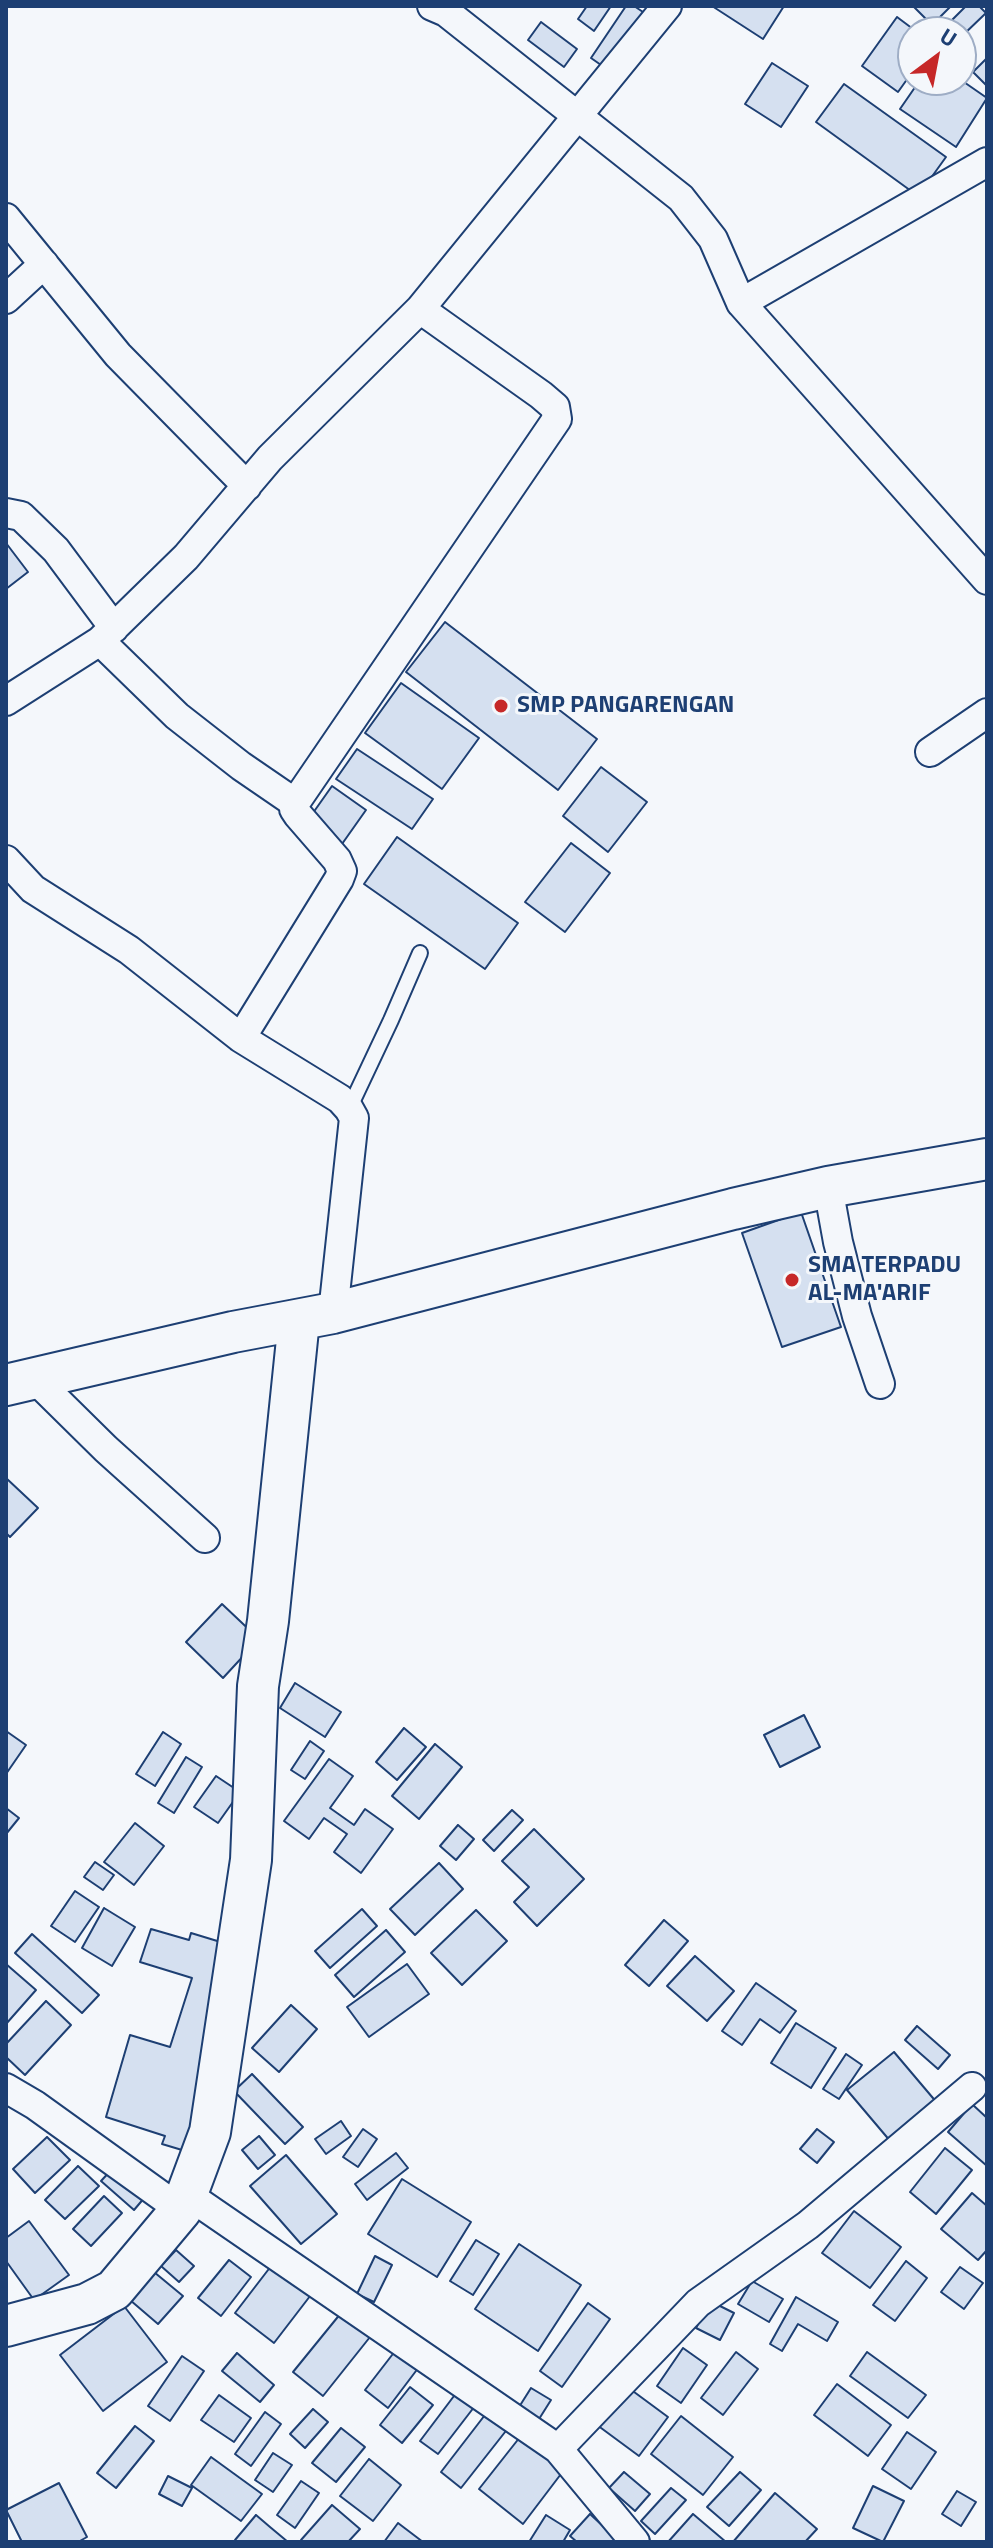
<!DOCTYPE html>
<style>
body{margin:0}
#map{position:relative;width:993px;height:2548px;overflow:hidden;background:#f4f7fb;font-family:"Titillium Web",sans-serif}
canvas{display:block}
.frame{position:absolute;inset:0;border:8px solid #1d3f73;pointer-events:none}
.north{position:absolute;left:897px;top:16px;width:80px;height:80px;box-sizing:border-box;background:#f4f7fb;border:2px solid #9eadc5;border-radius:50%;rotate:32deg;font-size:22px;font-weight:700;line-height:32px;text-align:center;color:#1d3f73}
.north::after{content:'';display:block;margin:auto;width:28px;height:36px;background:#c62828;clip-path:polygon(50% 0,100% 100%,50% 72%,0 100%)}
</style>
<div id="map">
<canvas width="993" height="2548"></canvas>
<div class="frame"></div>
<div class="north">U</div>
</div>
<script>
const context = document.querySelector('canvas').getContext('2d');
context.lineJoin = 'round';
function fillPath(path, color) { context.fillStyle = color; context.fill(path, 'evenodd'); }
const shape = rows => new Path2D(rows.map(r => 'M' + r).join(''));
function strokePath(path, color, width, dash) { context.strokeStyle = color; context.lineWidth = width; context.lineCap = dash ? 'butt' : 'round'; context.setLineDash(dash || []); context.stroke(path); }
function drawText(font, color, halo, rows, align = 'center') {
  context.font = font + ' "Titillium Web",sans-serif'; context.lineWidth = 6; context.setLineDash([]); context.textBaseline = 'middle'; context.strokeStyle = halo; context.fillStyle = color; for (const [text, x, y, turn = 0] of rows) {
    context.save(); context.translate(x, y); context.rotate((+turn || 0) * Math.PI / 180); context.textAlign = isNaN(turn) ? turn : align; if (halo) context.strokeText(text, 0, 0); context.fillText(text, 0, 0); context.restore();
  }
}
const building = shape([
 [587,6,611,6,594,31,578,19,587,6],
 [626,6,634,6,649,16,611,72,591,58,626,6],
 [712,6,784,6,763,39,712,6],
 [913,6,951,6,932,25,913,6],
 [966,6,979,6,986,13,961,37,961,32,940,32,966,6],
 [897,17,917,32,913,32,913,71,898,92,862,66,897,17],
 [541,22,577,49,564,67,528,40,541,22],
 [987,58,987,86,973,72,987,58],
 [772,63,808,86,781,127,745,104,772,63],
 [920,80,961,80,987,98,956,147,900,109,920,80],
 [844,84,946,157,918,196,816,122,844,84],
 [6,543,28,572,6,589,6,543],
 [445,622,597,739,558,790,406,672,445,622],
 [401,683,479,738,442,789,365,733,401,683],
 [357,749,433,799,412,829,336,779,357,749],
 [601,767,647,802,608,852,563,816,601,767],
 [332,786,366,810,342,844,308,820,332,786],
 [397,837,518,923,485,969,364,884,397,837],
 [571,843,610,873,565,932,525,902,571,843],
 [801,1212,841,1327,782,1347,742,1233,801,1212],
 [6,1478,38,1508,10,1537,6,1533,6,1478],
 [222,1604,259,1639,223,1678,186,1642,222,1604],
 [295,1683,341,1712,325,1737,280,1708,295,1683],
 [804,1715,820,1747,780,1767,764,1735,804,1715],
 [404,1728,426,1747,397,1780,376,1762,404,1728],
 [6,1731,26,1745,6,1774,6,1731],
 [163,1732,181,1744,155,1786,136,1774,163,1732],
 [310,1741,324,1751,305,1779,291,1770,310,1741],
 [435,1744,462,1767,419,1819,392,1796,435,1744],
 [186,1757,202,1767,174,1813,158,1803,186,1757],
 [329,1759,353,1776,330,1808,354,1825,365,1809,393,1829,361,1873,334,1852,347,1834,324,1818,309,1839,284,1821,329,1759],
 [216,1776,240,1792,218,1823,194,1807,216,1776],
 [6,1808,19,1818,6,1834,6,1808],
 [512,1810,523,1820,494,1851,483,1840,512,1810],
 [135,1823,164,1846,134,1885,104,1862,135,1823],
 [458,1825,474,1839,456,1860,440,1846,458,1825],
 [534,1829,584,1879,537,1926,514,1902,529,1887,502,1861,534,1829],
 [95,1862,114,1875,103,1890,84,1877,95,1862],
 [439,1863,463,1889,415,1935,390,1909,439,1863],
 [75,1891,99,1907,75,1942,51,1926,75,1891],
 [104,1908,135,1927,112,1966,82,1948,104,1908],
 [362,1909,377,1926,330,1968,315,1951,362,1909],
 [476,1910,507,1941,462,1985,431,1953,476,1910],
 [664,1920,688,1941,649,1986,625,1965,664,1920],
 [151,1929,189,1940,191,1933,237,1947,197,2080,213,2085,192,2153,162,2144,165,2136,106,2117,130,2035,170,2047,192,1978,140,1962,151,1929],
 [386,1930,405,1952,354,1997,335,1975,386,1930],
 [32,1934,99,1995,82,2013,15,1953,32,1934],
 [695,1956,734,1991,707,2021,667,1986,695,1956],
 [6,1964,36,1990,6,2024,6,1964],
 [407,1964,429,1994,369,2037,347,2007,407,1964],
 [756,1983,796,2011,780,2033,760,2019,742,2045,722,2031,756,1983],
 [46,2001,71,2025,25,2075,6,2057,6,2044,46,2001],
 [291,2005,317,2029,279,2072,252,2048,291,2005],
 [796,2023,836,2048,811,2088,771,2063,796,2023],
 [917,2026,950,2055,938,2069,905,2040,917,2026],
 [894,2052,938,2104,891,2142,847,2090,894,2052],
 [846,2054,862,2065,839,2099,823,2089,846,2054],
 [252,2074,303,2127,285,2144,234,2091,252,2074],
 [972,2104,987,2118,987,2166,948,2132,972,2104],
 [341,2121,351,2136,326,2154,315,2139,341,2121],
 [363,2129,377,2139,358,2167,343,2157,363,2129],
 [817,2129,834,2142,817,2163,800,2149,817,2129],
 [259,2136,275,2155,258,2169,242,2150,259,2136],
 [47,2137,70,2160,35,2193,13,2169,47,2137],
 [945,2148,972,2170,936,2214,910,2192,945,2148],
 [396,2153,408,2168,367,2200,355,2184,396,2153],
 [286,2155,337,2214,301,2244,250,2186,286,2155],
 [78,2166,99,2186,65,2219,45,2200,78,2166],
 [113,2168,145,2197,134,2210,101,2181,113,2168],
 [402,2179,471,2222,437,2277,368,2234,402,2179],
 [972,2193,987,2206,987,2250,978,2260,941,2229,972,2193],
 [104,2196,122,2213,91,2246,73,2229,104,2196],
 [854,2211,901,2247,870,2288,822,2253,854,2211],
 [29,2221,69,2275,34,2300,6,2261,6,2238,29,2221],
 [476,2240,499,2254,473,2295,450,2281,476,2240],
 [519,2244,581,2285,538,2351,475,2309,519,2244],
 [176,2250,194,2266,179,2282,161,2266,176,2250],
 [375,2256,392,2265,374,2302,357,2294,375,2256],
 [278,2257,317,2287,274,2343,235,2313,278,2257],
 [229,2260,251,2277,221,2316,198,2298,229,2260],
 [906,2261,927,2278,895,2321,873,2305,906,2261],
 [960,2267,983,2283,964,2309,941,2292,960,2267],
 [154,2272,183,2296,158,2324,130,2300,154,2272],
 [752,2281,783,2299,769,2322,738,2304,752,2281],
 [796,2297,838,2322,827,2341,798,2324,782,2351,770,2344,796,2297],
 [710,2301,734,2313,720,2340,696,2328,710,2301],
 [588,2303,610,2319,562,2387,540,2371,588,2303],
 [124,2306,167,2362,103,2411,60,2355,124,2306],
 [341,2313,370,2337,323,2396,293,2372,341,2313],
 [399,2346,422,2363,388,2408,365,2390,399,2346],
 [683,2348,707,2365,681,2403,657,2386,683,2348],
 [736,2352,758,2369,723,2415,701,2398,736,2352],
 [867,2352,926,2395,908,2418,850,2376,867,2352],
 [237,2353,274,2385,260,2402,222,2371,237,2353],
 [182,2356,204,2371,170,2421,148,2406,182,2356],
 [837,2384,891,2425,868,2456,814,2415,837,2384],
 [626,2386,668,2417,639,2456,597,2425,626,2386],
 [410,2387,433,2405,402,2443,380,2425,410,2387],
 [460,2388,478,2402,438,2454,420,2441,460,2388],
 [531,2388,551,2400,534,2427,514,2415,531,2388],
 [219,2395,251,2418,234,2442,201,2420,219,2395],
 [313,2409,328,2422,305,2448,290,2434,313,2409],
 [488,2411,509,2427,461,2488,441,2472,488,2411],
 [265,2412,281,2424,251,2466,235,2454,265,2412],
 [681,2416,733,2457,703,2495,651,2454,681,2416],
 [135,2426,154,2441,116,2488,97,2473,135,2426],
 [341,2428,365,2447,336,2482,312,2463,341,2428],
 [907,2432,936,2452,911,2489,882,2469,907,2432],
 [520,2437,564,2470,523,2524,479,2489,520,2437],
 [273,2453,292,2465,273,2492,255,2480,273,2453],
 [211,2457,262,2494,241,2521,191,2485,211,2457],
 [369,2459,401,2485,373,2521,340,2496,369,2459],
 [624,2472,650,2494,635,2511,609,2488,624,2472],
 [740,2472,761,2490,729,2526,707,2507,740,2472],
 [168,2476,192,2488,182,2506,159,2494,168,2476],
 [301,2481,319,2493,295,2528,277,2515,301,2481],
 [59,2483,87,2537,78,2542,22,2542,6,2510,59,2483],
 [873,2486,904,2501,883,2542,853,2528,873,2486],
 [671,2488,686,2500,655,2534,641,2521,671,2488],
 [957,2491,976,2502,961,2526,942,2514,957,2491],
 [775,2493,817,2529,805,2542,733,2542,775,2493],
 [332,2505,360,2529,348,2542,304,2542,301,2540,332,2505],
 [590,2514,620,2542,577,2542,570,2536,590,2514],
 [693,2514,726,2542,668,2542,693,2514],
 [256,2515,270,2527,288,2542,238,2542,235,2540,256,2515],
 [546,2515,570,2530,563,2542,529,2542,546,2515],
 [398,2523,423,2542,384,2542,398,2523]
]);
const lane = shape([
 [349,1109,391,1020,420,953]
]);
const street = shape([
 [432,6,446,12,681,198,713,239,741,303,987,580],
 [6,218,118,355,247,486],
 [6,299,44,264],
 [741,303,987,162],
 [6,513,21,516,56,550,114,628],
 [100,641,177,716,241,766,295,803,557,419,555,407,541,395,420,309],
 [6,701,100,641,186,557,270,458,420,309,667,6],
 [930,752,987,713],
 [6,860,33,889,129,950,241,1038,340,1099,349,1109,354,1118,333,1313],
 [241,1038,339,879,342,871,337,860,298,815,294,809,295,803],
 [828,1187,838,1242,857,1316,880,1384],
 [35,1379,106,1449,205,1538],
 [6,2088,35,2105,181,2210],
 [188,2195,558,2449,635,2542],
 [558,2449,698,2303,808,2225,972,2087]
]);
const secondary = shape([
 [6,1385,233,1332,333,1313,733,1209,828,1187,987,1159],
 [6,2326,87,2304,114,2290,181,2210,210,2132,251,1860,258,1686,268,1621,299,1320]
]);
const markers = [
 [501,706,8,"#c62828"],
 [792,1280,8,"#c62828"]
];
const poiNames = [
 ["SMP PANGARENGAN",517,706],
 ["SMA TERPADU",808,1266],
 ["AL-MA'ARIF",808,1294]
];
fillPath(building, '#d5e0f0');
strokePath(building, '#1d3f73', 2);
strokePath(lane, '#1d3f73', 18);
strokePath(street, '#1d3f73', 32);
strokePath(secondary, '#1d3f73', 44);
strokePath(lane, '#f4f7fb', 14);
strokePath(street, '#f4f7fb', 28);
strokePath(secondary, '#f4f7fb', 40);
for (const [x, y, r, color] of markers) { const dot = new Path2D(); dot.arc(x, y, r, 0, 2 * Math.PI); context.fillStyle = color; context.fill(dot); strokePath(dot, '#f4f7fb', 3); }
drawText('bold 24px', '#1d3f73', '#f4f7fb', poiNames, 'left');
</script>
